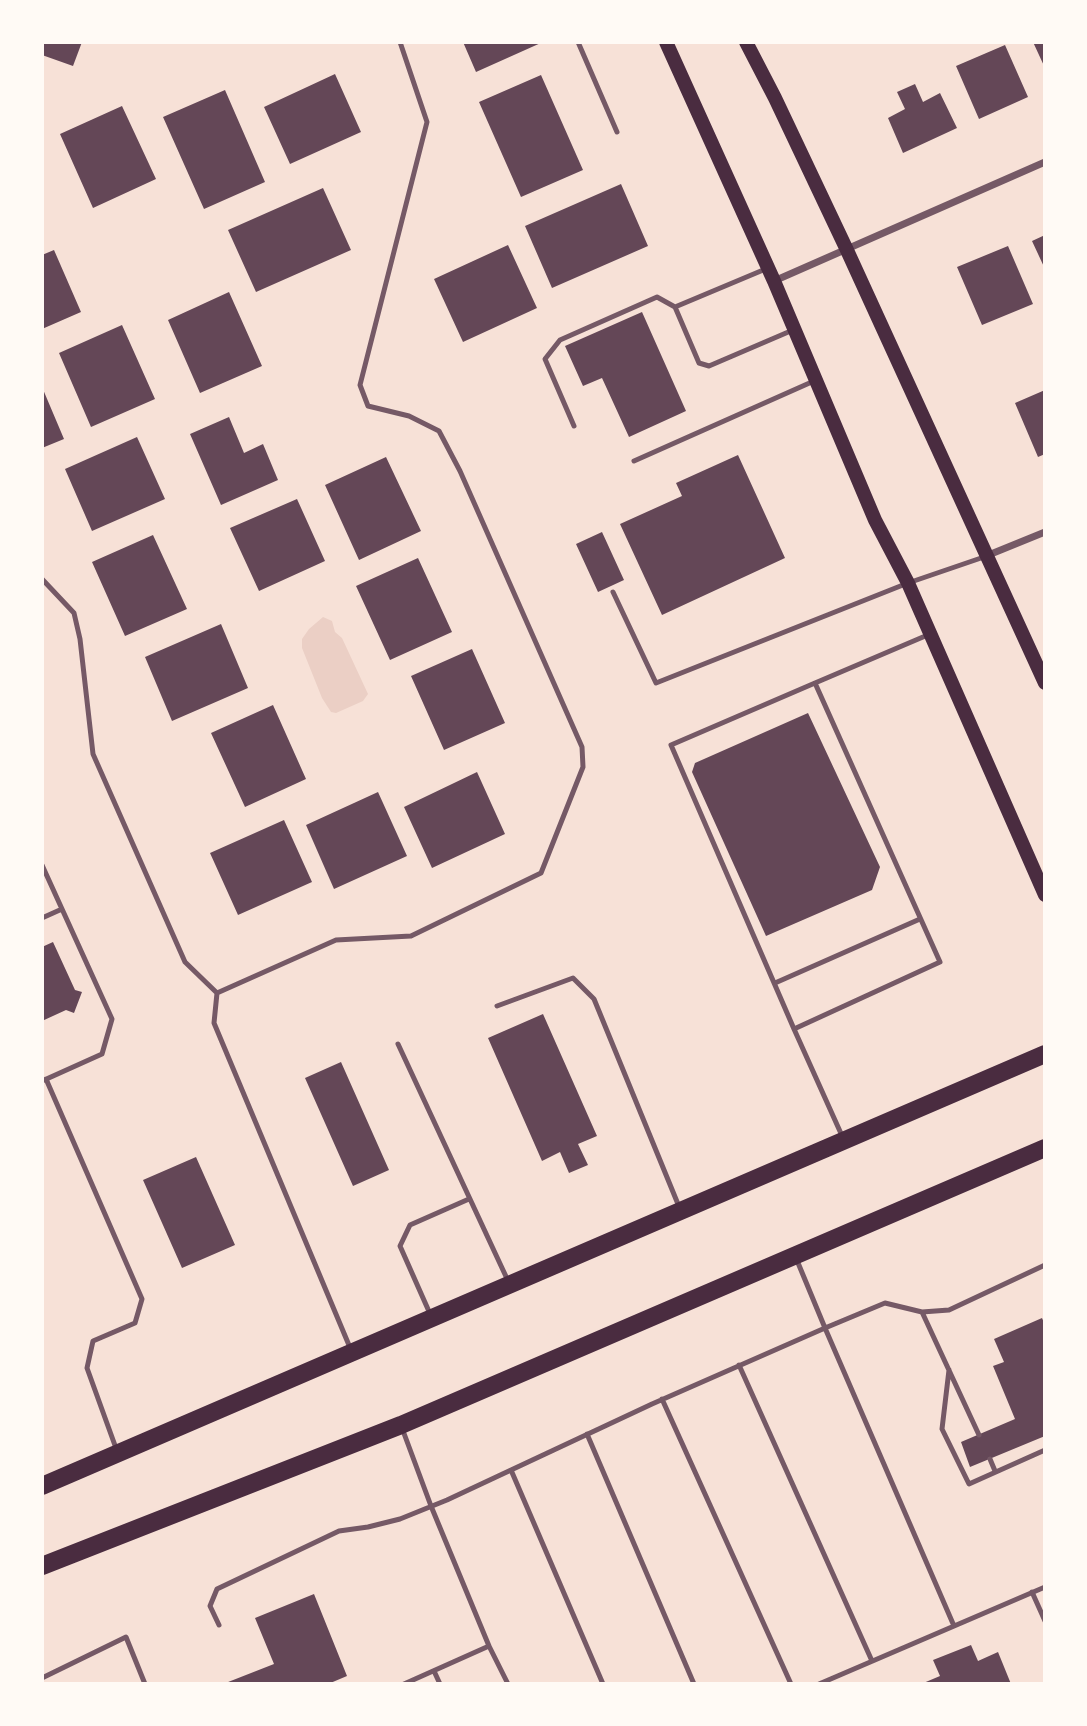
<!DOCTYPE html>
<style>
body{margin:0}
#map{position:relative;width:1087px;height:1726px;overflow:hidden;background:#f7e1d7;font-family:Roboto,sans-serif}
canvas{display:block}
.frame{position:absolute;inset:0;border:44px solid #fffaf5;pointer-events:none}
</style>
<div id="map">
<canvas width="1087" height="1726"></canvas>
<div class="frame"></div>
</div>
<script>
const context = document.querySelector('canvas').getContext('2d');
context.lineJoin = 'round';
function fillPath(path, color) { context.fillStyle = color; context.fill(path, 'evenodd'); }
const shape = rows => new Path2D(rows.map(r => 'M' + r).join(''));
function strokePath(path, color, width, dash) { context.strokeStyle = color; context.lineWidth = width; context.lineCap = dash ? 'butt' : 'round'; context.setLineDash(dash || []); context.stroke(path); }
const green = shape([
 [323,617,332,621,335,632,342,638,368,694,363,701,336,713,331,712,322,698,302,648,302,639,309,629]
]);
const building = shape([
 [42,42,82,42,73,66,42,55],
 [463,42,543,42,476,72],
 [1033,42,1045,42,1045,68],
 [1005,45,1028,97,979,119,956,66],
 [335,74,361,132,290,164,264,107],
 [541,75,583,170,521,197,479,102],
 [915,84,923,102,940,93,957,128,903,153,888,118,905,109,897,92],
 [225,90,265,182,204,209,163,117],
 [122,106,156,179,93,208,60,134],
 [621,184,648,246,552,288,525,226],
 [323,188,351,250,256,292,228,230],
 [1045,235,1045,269,1032,241],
 [508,245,537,308,463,342,434,279],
 [1008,246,1033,304,982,325,957,267],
 [54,250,81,312,42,329,42,255],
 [229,292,262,366,200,393,168,320],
 [642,312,686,411,629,437,602,378,583,386,565,346],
 [122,325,155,399,91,427,59,353],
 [42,387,64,439,42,448],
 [1045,390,1045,454,1038,457,1015,403],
 [229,417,244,453,263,444,278,480,221,505,190,434],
 [137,437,165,499,92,531,65,469],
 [738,455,785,558,662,615,620,524,682,496,676,483],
 [386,457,421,531,359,560,325,485],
 [297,499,325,561,259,591,230,528],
 [602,532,624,580,598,592,576,544],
 [153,535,187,609,125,636,92,562],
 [418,558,452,632,390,660,356,586],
 [221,624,248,688,172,721,145,657],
 [472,649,505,723,444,750,411,676],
 [273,705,306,779,245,807,211,733],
 [808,713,880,867,872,890,766,936,692,772,695,763],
 [477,772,505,834,432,868,404,807],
 [378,792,407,856,334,889,306,825],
 [284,820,312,882,238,915,210,853],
 [53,942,75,990,82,992,74,1013,66,1010,42,1021,42,947],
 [543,1014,597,1136,578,1144,588,1165,569,1173,560,1152,542,1161,488,1038],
 [341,1062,389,1170,353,1186,305,1078],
 [196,1157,235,1245,182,1268,143,1180],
 [1042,1318,1045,1325,1045,1436,970,1467,961,1442,1015,1419,993,1366,1004,1362,994,1339],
 [314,1594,347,1676,328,1684,223,1684,274,1664,255,1618],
 [971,1645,978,1661,998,1652,1011,1684,921,1684,940,1676,933,1660]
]);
const service = shape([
 [578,42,617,132],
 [768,268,675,307,699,363,709,366,793,330],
 [574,426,545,359,560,340,657,297,675,307],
 [634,461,814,381],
 [42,579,74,613,80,639,93,754,185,962,217,993],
 [613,592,656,683,908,583,984,557],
 [42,865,112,1019,102,1054,42,1081],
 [42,918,62,909],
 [775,983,920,919],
 [497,1006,573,978,594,999,680,1209],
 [794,1029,671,745,815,683],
 [398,1044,509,1283],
 [46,1079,142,1299,135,1323,93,1341,87,1368,117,1451],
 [843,1138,794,1029,940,962,815,683,930,634],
 [796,1258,825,1328,885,1303,922,1312,949,1310,1045,1265],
 [922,1312,979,1435],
 [431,1316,400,1246,410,1225,469,1199],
 [351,1350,214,1023,217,993,336,940,411,936,541,873,583,767,582,747,460,471,439,431,409,416,368,406,360,385,427,122,400,42],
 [739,1365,872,1661],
 [949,1370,942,1429,969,1484,1045,1450],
 [662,1399,791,1684],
 [402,1428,431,1506,489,1646,404,1684],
 [587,1434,694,1684],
 [990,1459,995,1471],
 [511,1470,603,1684],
 [1032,1592,1045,1621],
 [219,1625,210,1606,217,1589,339,1531,368,1527,400,1519,447,1500,652,1404,825,1328,954,1626],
 [489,1646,508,1684],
 [434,1671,440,1684],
 [42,1678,126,1637,145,1684],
 [819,1684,1045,1587]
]);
const minor = shape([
 [774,281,1045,162],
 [986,556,1045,532]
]);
const secondary = shape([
 [666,42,774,281,875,520,908,583,1045,895],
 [746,42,775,98,846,248,1045,683]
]);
const primary = shape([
 [42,1486,1045,1054],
 [42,1566,401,1425,1045,1148]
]);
fillPath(green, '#ebcfc5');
fillPath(building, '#644757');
strokePath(service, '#755966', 5);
strokePath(minor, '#755966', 7);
strokePath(secondary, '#4a2c40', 14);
strokePath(primary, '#4a2c40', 18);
</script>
